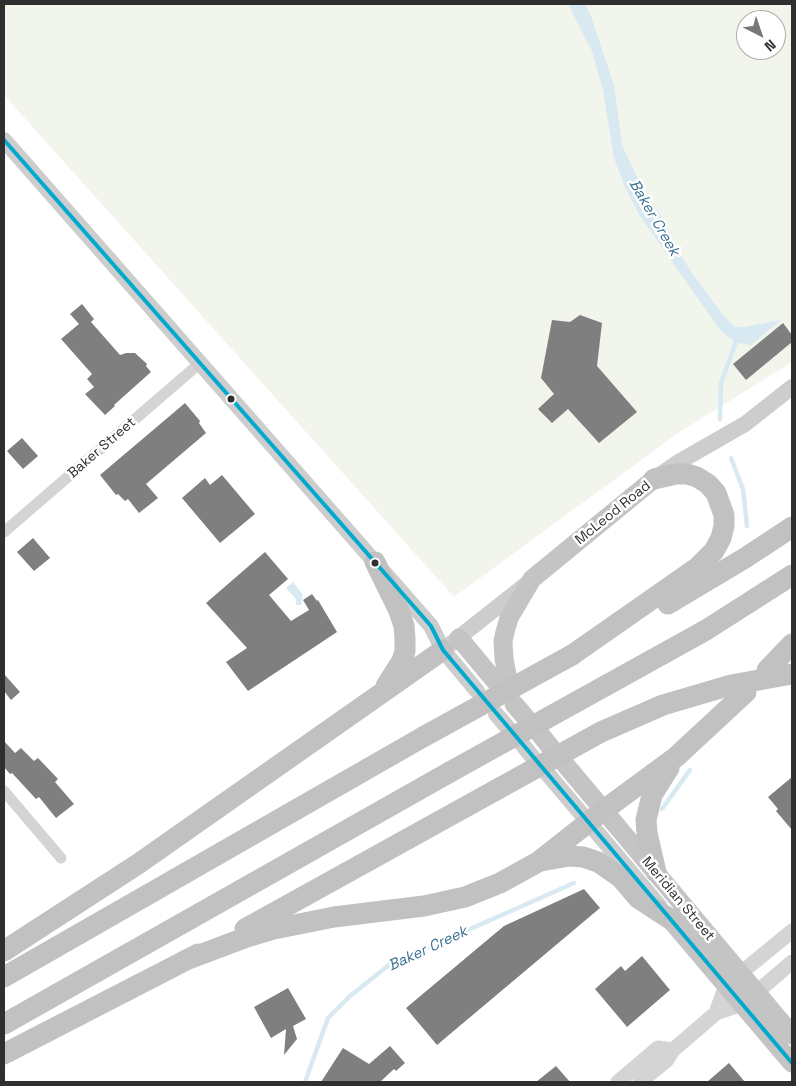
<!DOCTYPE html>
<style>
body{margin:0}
#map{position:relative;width:796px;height:1086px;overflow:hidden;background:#fff;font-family:"Space Grotesk",sans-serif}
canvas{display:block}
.frame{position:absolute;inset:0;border:5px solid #2f2f2f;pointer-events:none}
.north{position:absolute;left:736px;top:10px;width:50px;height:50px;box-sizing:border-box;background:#fff;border:1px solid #acacac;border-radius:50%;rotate:139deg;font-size:14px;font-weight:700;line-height:20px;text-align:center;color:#2f2f2f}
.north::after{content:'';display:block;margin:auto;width:18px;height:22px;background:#787878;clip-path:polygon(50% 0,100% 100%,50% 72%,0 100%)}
</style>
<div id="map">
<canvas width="796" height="1086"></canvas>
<div class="frame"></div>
<div class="north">N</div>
</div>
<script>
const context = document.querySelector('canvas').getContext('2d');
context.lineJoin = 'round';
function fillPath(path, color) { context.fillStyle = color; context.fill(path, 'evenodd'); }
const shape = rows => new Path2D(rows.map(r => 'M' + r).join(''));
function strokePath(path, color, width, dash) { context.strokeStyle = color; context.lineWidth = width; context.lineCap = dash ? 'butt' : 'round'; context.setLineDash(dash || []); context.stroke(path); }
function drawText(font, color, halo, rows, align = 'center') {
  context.font = font + ' "Space Grotesk",sans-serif'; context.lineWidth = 5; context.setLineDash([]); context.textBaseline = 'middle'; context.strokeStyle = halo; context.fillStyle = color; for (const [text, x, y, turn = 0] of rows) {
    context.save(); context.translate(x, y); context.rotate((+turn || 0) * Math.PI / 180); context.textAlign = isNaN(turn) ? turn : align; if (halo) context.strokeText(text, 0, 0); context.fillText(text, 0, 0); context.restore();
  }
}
const green = shape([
 [4,4,792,4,792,362,678,433,454,597,4,95],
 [746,20,776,20,776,50,746,50]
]);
const water = shape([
 [568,4,585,4,591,16,614,85,622,145,635,173,656,209,664,220,675,246,692,273,723,315,735,327,744,327,781,320,751,345,739,343,731,339,720,330,640,216,625,187,614,158,603,90,592,51],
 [293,582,303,595,301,605,296,605,296,599,286,588]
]);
const stream = shape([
 [720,419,721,383,736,342,736,338],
 [731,458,743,489,747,526],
 [662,809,690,770],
 [305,1082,328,1018,349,997,389,965,574,883]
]);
const building = shape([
 [82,304,94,319,91,322,120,355,126,353,135,353,147,364,146,366,151,372,114,405,115,406,105,415,85,394,94,387,87,379,92,374,61,339,79,324,70,314],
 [580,315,602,323,597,366,637,412,599,443,568,409,552,423,538,409,554,394,541,378,552,320,570,322],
 [783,323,792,335,792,342,746,380,733,364],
 [185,403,200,421,199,423,206,433,146,484,158,498,139,513,128,499,125,501,118,494,116,495,100,475],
 [22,438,38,456,23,469,7,451],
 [222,475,255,514,220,543,182,498,205,478,210,485],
 [33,538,50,558,34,571,17,552],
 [265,552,288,579,269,595,291,621,309,610,303,600,312,594,317,601,318,600,337,632,248,691,226,662,247,648,206,603],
 [4,674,20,692,11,700,4,691],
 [4,741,15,753,21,748,34,761,38,758,58,779,55,782,74,804,56,818,39,797,36,799,12,773,10,774,4,767],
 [792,777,792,830,776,811,778,809,768,797],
 [584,889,600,908,437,1045,406,1008,504,926],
 [642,956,670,990,627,1027,595,989,621,966,625,971],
 [288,988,306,1019,293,1026,297,1039,284,1055,286,1029,271,1038,254,1007],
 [390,1046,405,1063,396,1071,394,1069,380,1082,321,1082,343,1048,369,1064],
 [729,1063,745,1082,707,1082],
 [556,1066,570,1082,536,1082]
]);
const minor = shape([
 [4,532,200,363],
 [4,791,61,858]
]);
const tertiary = shape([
 [716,1013,726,985,792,931],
 [618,1082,658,1048,673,1050],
 [640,1082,667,1060,673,1050,716,1013,743,1004,792,962]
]);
const secondary = shape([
 [4,140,431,626,443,650,477,691],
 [658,476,677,463,745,424,792,387],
 [448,646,529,582],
 [496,714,508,728],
 [522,744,534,759],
 [546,772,660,907]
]);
const trunk = shape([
 [459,638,495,681],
 [507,674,504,659,503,641,505,632,509,618,532,579,654,479],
 [514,704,526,718],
 [540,734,552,749],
 [564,763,792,1035],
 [670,919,792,1063]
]);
const motorway = shape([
 [375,562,399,611,404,626,405,639,405,651,402,661,386,686],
 [668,604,745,558,792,527],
 [572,655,698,567,714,551,721,538,724,526,724,515,716,493,708,484,697,477,687,474,676,474,654,479],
 [767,670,792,644],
 [605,686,706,630,792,575],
 [541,861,569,856,583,857,598,862,621,878,638,898,670,919],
 [656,872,647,833,646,820,652,795,669,768],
 [245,929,496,790],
 [4,951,138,864,443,650],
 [186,960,247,937,274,929,334,917,424,906,465,897,500,883,538,862,604,810,676,757,746,692],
 [4,977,423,737],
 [4,1024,450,772],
 [4,1054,198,954]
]);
const motorwayBridge = shape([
 [423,737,572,655],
 [450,772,605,686],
 [496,790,601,732,663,705,731,685,792,674]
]);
const bus1 = shape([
 [4,140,431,626,443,650,792,1063]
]);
const markers = [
 [231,399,4.5,"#2f2f2f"],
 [375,563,4.5,"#2f2f2f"]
];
const streetNames = [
 ["Baker Street",102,448,-41],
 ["McLeod Road",613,513,-39],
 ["Meridian Street",678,899,50]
];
const waterNames = [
 ["Baker Creek",654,218,60],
 ["Baker Creek",428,949,-25]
];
fillPath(green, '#f1f5ec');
fillPath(water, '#d8e9f2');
strokePath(stream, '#d8e9f2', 4.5);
fillPath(building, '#7f7f7f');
strokePath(minor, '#d4d4d4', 11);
strokePath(tertiary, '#d4d4d4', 15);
strokePath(secondary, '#cdcdcd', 16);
strokePath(trunk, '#c4c4c4', 19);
strokePath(motorway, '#c1c1c1', 21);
strokePath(motorwayBridge, '#c1c1c1', 21);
strokePath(bus1, '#00a9ce', 4);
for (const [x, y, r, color] of markers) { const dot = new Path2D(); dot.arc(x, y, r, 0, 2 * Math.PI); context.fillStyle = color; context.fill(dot); strokePath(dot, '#fff', 2); }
drawText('14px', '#2f2f2f', '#fff', streetNames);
drawText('italic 15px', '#3b7293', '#fff', waterNames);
</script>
